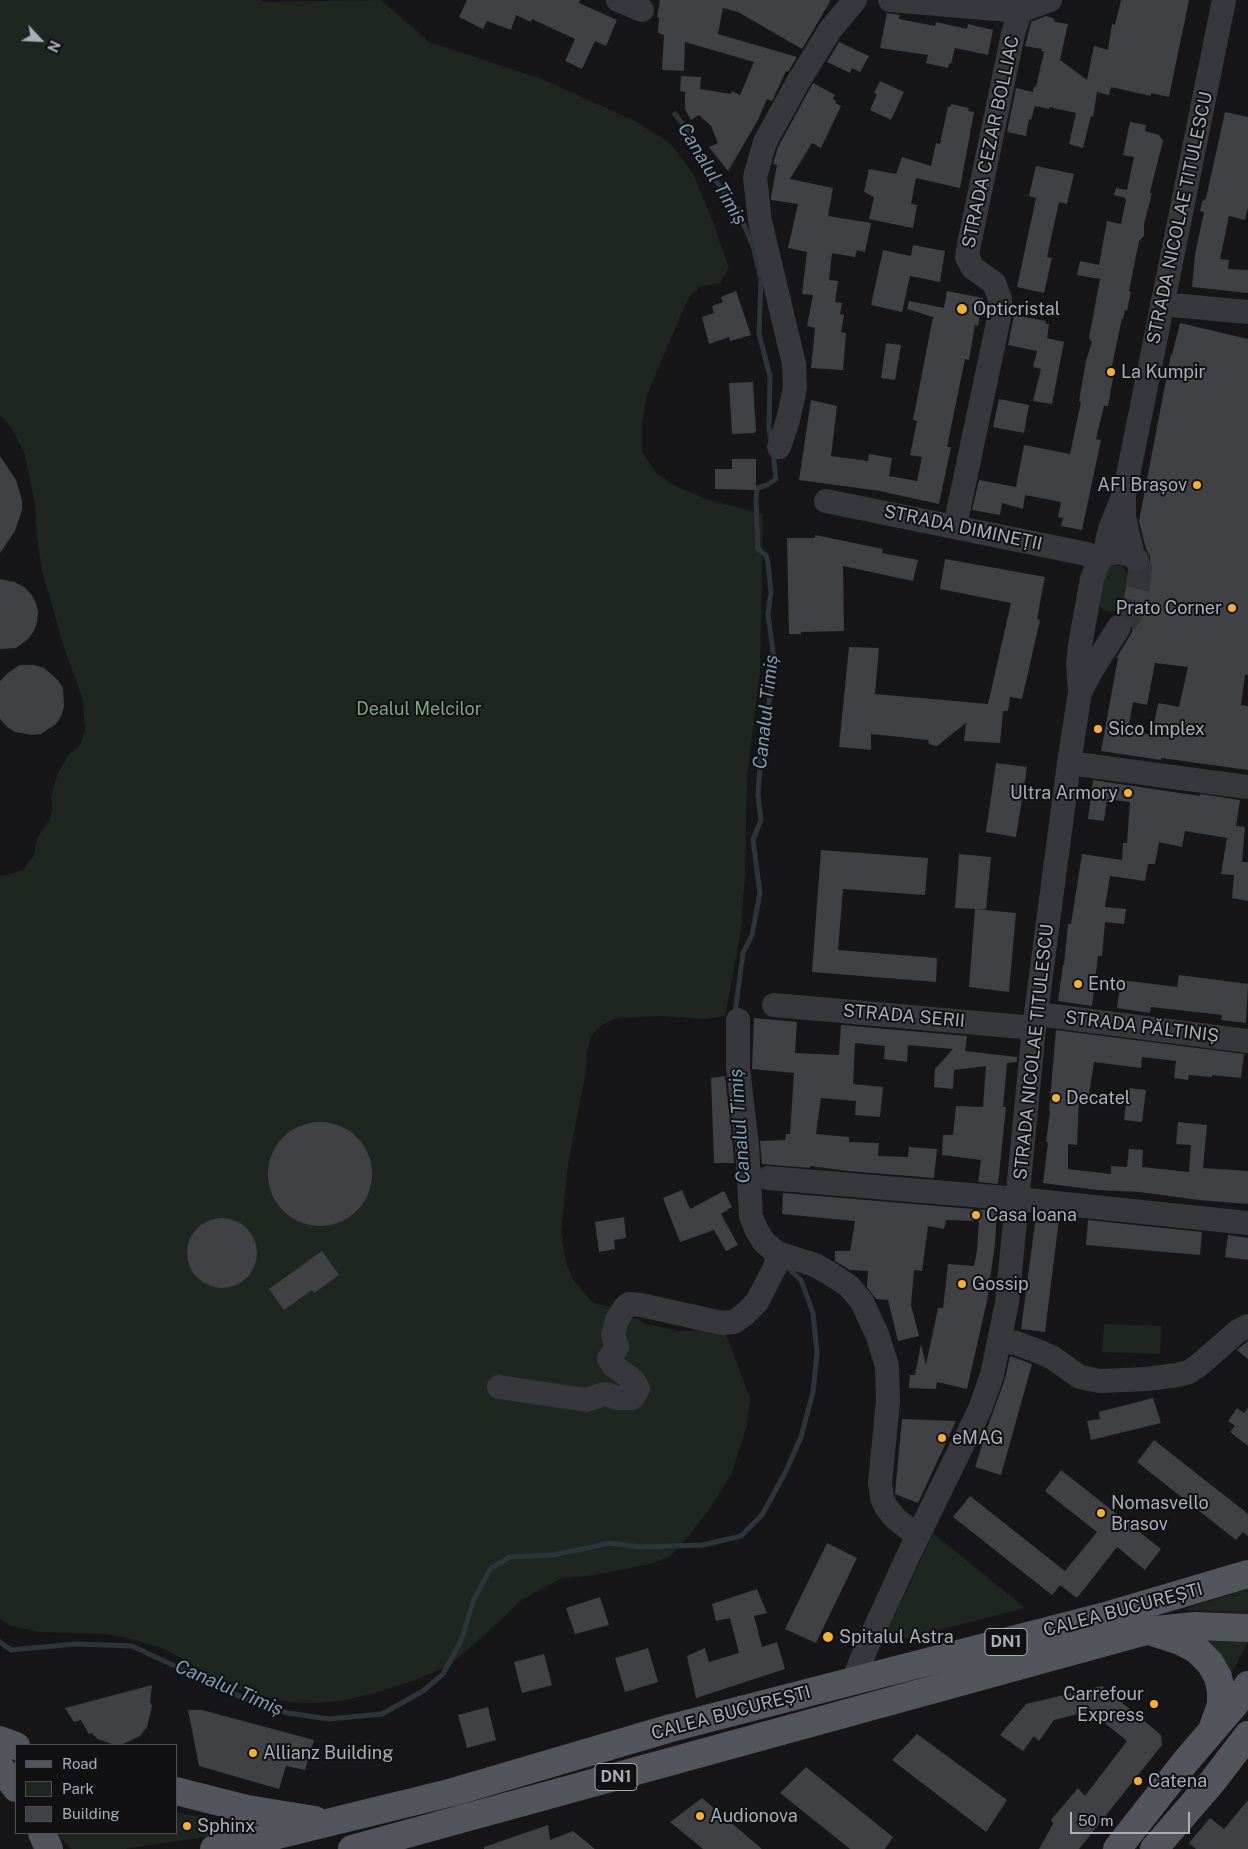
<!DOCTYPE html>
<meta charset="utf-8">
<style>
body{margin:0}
#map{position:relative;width:1248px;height:1849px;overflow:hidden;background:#161618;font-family:"Public Sans",sans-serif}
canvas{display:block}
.legend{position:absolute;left:15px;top:1744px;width:162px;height:90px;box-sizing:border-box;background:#111113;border:1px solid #4d4f55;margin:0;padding:6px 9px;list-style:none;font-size:15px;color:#a8adb8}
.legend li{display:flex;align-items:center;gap:10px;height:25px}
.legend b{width:25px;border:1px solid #4d4f55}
.north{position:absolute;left:15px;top:15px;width:50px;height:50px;-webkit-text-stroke:4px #111113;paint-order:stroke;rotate:115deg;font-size:14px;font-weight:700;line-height:20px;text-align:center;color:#a8adb8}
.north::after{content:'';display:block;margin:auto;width:18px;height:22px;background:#a8adb8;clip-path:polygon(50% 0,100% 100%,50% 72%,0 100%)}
.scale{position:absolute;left:1070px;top:1812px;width:120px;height:22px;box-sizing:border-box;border:2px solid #a8adb8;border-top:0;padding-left:6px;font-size:15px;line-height:18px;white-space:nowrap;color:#a8adb8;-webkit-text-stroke:4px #111113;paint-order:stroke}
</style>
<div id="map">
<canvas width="1248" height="1849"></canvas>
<ul class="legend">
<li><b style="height:6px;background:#53555c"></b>Road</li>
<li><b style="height:14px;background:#1e261f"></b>Park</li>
<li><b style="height:14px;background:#404145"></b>Building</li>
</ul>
<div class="north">N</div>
<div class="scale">50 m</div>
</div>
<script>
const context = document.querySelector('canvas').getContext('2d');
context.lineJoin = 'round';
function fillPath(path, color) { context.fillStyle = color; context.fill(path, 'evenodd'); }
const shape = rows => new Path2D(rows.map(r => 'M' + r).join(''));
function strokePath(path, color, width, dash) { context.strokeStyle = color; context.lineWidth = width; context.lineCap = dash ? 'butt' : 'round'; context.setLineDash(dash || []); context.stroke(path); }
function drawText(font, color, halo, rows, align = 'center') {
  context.font = font + ' "Public Sans",sans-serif'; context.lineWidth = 4; context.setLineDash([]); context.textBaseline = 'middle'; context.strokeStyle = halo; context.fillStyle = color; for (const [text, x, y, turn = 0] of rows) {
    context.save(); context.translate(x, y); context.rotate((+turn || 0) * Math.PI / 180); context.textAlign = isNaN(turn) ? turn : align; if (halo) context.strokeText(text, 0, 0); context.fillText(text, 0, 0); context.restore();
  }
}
const green = shape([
 [0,0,260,0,265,2,381,0,429,42,542,79,635,121,670,143,693,174,713,222,729,268,720,283,701,286,689,297,658,368,646,398,642,426,642,451,655,472,675,486,709,500,763,514,760,672,747,777,745,875,741,931,725,1016,703,1019,661,1016,617,1018,602,1025,591,1036,587,1052,586,1070,568,1165,561,1231,566,1263,573,1279,593,1303,611,1307,647,1324,680,1331,707,1330,723,1326,750,1398,747,1425,731,1475,711,1507,687,1538,669,1557,647,1565,588,1576,562,1578,520,1601,503,1618,449,1666,415,1680,372,1694,341,1701,314,1703,289,1702,256,1695,222,1684,193,1665,165,1649,134,1640,107,1634,40,1632,11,1626,0,1619,0,876,7,875,23,870,34,855,37,839,50,819,52,810,51,797,57,775,69,754,79,747,85,731,83,702,76,679,66,654,42,571,37,537,35,504,25,455,11,427,0,415],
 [1118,565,1123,567,1127,574,1128,581,1123,604,1117,610,1111,612,1104,610,1099,605,1101,579,1106,570,1111,566],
 [1104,1324,1161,1326,1160,1354,1102,1352],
 [933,1533,1025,1608,881,1645],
 [1248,1589,1248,1613,1184,1610,1193,1606],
 [1197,1635,1248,1642,1227,1682],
 [176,1812,221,1822,223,1834,125,1849,72,1849,55,1833,176,1833]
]);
const stream = shape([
 [675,114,692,136,695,148,705,164,728,199,737,209,753,246,761,279,759,334,770,376,769,429,771,441],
 [735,1013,743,953,752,935,760,893,753,840,761,820,758,796,760,763,772,682,774,659,768,614,771,592,768,563,766,555,758,549,756,501,757,488,767,485,776,479,773,452],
 [0,1642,11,1650,75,1644,132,1646,252,1702,288,1713,329,1719,382,1714,423,1691,443,1674,461,1641,474,1599,491,1568,510,1557,553,1555,610,1543,640,1547,703,1545,741,1536,762,1515,785,1473,801,1437,813,1392,817,1353,813,1313,801,1280,788,1268]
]);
const building = shape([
 [467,0,580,0,579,3,617,20,606,46,595,41,582,69,565,61,575,39,532,19,531,22,516,15,511,30,487,21,483,29,459,17],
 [660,0,831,0,802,49,738,12,723,8,718,34,797,57,788,72,786,71,772,101,767,99,758,120,728,171,709,147,718,143,711,126,699,115,691,120,685,109,685,92,680,91,681,76,701,77,700,89,731,94,732,91,740,95,754,62,685,42,684,71,662,70,664,35,658,33,659,18,657,17],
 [1121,0,1189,0,1169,97,1151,93,1151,96,1111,87,1109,95,1097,92,1093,117,1091,116,1083,148,1069,144,1076,113,1049,107,1049,109,1035,106,1031,120,1029,119,1026,136,1007,132,1016,88,1033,92,1034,86,1036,87,1044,52,1041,51,1042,49,1025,46,1031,22,1046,16,1053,18,1055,22,1068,24,1060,60,1087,80,1094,46,1108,50,1112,24,1115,25],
 [887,13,900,15,899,19,935,26,936,22,967,29,968,24,993,30,988,55,955,48,951,64,949,63,948,68,926,63,928,55,880,48],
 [839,42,869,56,860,72,852,68,850,73,827,62],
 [880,81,904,92,891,120,870,110,877,94,874,93],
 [813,83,835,95,833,99,836,101,835,103,841,106,821,148,812,143,790,179,833,188,828,216,871,223,865,252,857,250,855,257,832,253,829,280,838,281,835,302,842,303,840,314,844,315,841,332,846,333,843,370,811,368,815,328,807,326,813,295,802,294,807,252,788,248,798,204,771,200,771,197,777,165,773,164,778,147],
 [951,104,969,108,968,111,974,112,960,188,916,178,911,204,917,205,913,228,869,219,874,197,864,192,869,169,896,174,902,157,931,166,936,143,940,144,948,106,951,107],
 [1225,112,1248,117,1248,207,1245,220,1229,216,1220,259,1229,260,1228,269,1248,270,1248,293,1192,287,1195,254,1204,212,1200,211,1202,202,1206,198],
 [1130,122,1146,125,1145,131,1159,135,1163,141,1152,184,1150,193,1152,193,1144,224,1144,236,1139,241,1129,291,1131,292,1127,311,1125,310,1123,319,1122,318,1112,366,1115,367,1108,406,1104,406,1096,439,1101,440,1082,530,1061,526,1063,518,1058,517,1061,502,1025,495,1023,509,1002,503,1000,515,972,510,979,480,1016,487,1024,445,1070,454,1081,402,1079,401,1086,361,1092,342,1089,338,1100,279,1077,275,1080,261,1099,265,1107,221,1121,224,1126,200,1125,198,1114,195,1116,188,1127,190,1134,157,1123,155],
 [1036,166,1074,174,1067,204,1059,202,1047,257,1052,258,1044,293,1017,287,1036,198,1029,196],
 [913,245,945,251,940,282,910,276,902,312,871,305,883,250,911,256],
 [736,291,751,335,730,341,729,337,709,344,702,317,714,313,712,306,723,302,721,297],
 [947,291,983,298,978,326,975,325,969,360,965,359,947,447,951,447,939,504,880,491,799,480,811,400,837,406,831,456,868,461,869,454,892,458,889,476,917,481,922,457,910,455,917,421,913,420,933,317,907,309,909,301,944,308],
 [1014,315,1046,321,1045,324,1049,324,1047,338,1064,342,1052,404,1033,401,1041,369,1033,367,1037,351,1008,345],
 [1180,323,1248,339,1248,675,1245,675,1241,705,1248,706,1248,770,1161,758,1161,760,1101,751,1118,658,1116,658,1131,634,1133,628,1131,620,1127,616,1121,614,1129,571,1134,573,1141,573,1147,569,1150,563,1150,556,1146,549,1139,521,1171,354,1172,355],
 [1155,663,1188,667,1179,707,1158,703,1152,735,1128,730,1133,702,1147,705],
 [886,343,901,345,895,380,881,378],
 [753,382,756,431,754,433,732,434,729,383],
 [999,399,1029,405,1024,433,993,427],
 [0,456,16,480,22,500,22,510,15,531,0,553],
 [732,459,756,459,756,490,715,489,715,469,732,469],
 [815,535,883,549,882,553,918,560,913,581,843,566,844,631,801,632,801,634,789,634,787,538,815,538],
 [945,559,1045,577,1037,619,1040,620,1022,699,1010,697,1008,711,1003,711,1000,743,964,741,966,723,937,746,929,744,928,740,871,734,871,750,839,747,849,647,879,648,875,694,988,704,1011,603,940,589],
 [0,579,15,582,24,587,31,594,36,603,38,612,37,622,34,631,28,639,16,648,0,649],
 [20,665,34,665,44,668,58,680,63,688,64,707,61,716,56,724,41,734,32,735,15,732,7,727,0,719,0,681,8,673],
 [996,763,1027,767,1016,837,986,832],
 [1093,780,1200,796,1200,794,1240,800,1236,826,1245,827,1242,862,1248,862,1248,901,1232,898,1234,875,1221,874,1227,838,1185,831,1182,847,1159,842,1155,864,1148,864,1145,881,1110,876,1105,907,1126,909,1124,924,1105,922,1102,956,1098,956,1092,1006,1058,1001,1063,965,1064,965,1068,924,1071,924,1082,854,1122,860,1123,843,1127,843,1130,802,1107,799,1104,821,1088,819],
 [821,850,928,858,925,895,843,889,838,950,937,958,936,982,812,972],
 [959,854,991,857,986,909,976,909,1016,913,1009,992,969,987,975,909,955,908],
 [1179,975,1248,984,1246,1023,1221,1020,1222,1015,1151,1007,1150,1013,1117,1008,1121,980,1177,987],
 [754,1018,797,1022,795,1053,839,1055,841,1025,967,1036,965,1051,1017,1057,1017,1062,1007,1063,1003,1107,1006,1107,998,1184,978,1182,981,1160,942,1155,943,1135,953,1135,956,1106,983,1107,986,1066,954,1070,953,1089,934,1087,935,1069,953,1049,908,1045,907,1062,884,1059,885,1046,855,1043,853,1084,883,1087,880,1117,855,1115,856,1101,821,1098,816,1134,849,1137,849,1142,879,1143,878,1156,908,1157,909,1147,937,1149,934,1178,848,1171,810,1166,810,1168,762,1164,760,1141,785,1140,786,1134,790,1134,794,1073,752,1069],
 [1056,1030,1244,1054,1241,1078,1212,1075,1212,1077,1189,1075,1188,1080,1174,1078,1176,1061,1142,1057,1141,1068,1094,1062,1088,1100,1079,1099,1077,1145,1068,1144,1068,1169,1111,1174,1111,1166,1127,1167,1129,1149,1143,1150,1142,1167,1189,1172,1191,1145,1176,1144,1178,1122,1207,1125,1203,1168,1248,1171,1248,1204,1199,1200,1140,1192,1097,1190,1043,1183,1048,1142,1046,1142,1050,1111,1049,1111],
 [725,1076,733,1147,734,1163,714,1163,711,1078],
 [1128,1088,1146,1090,1142,1122,1124,1120],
 '268 1174a52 52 0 1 1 104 0a52 52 0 1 1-104 0Z',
 [682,1190,690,1209,724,1191,732,1207,721,1214,738,1245,726,1251,714,1230,680,1242,663,1198],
 [783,1193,997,1211,995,1244,987,1301,967,1389,937,1382,936,1389,909,1388,910,1375,915,1375,921,1344,926,1365,938,1308,943,1308,948,1264,974,1266,977,1251,979,1221,946,1220,944,1229,928,1226,922,1271,914,1270,911,1305,919,1336,898,1341,888,1300,876,1299,867,1287,868,1271,850,1270,835,1261,835,1251,850,1251,855,1221,782,1214],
 [1036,1216,1059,1219,1045,1332,1021,1329],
 [624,1217,626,1238,614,1240,615,1249,599,1252,595,1222],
 '187 1253a35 35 0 1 1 70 0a35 35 0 1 1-70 0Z',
 [1088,1220,1202,1232,1200,1255,1086,1245],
 [1228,1235,1248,1238,1248,1260,1225,1257],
 [322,1251,339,1275,314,1293,312,1290,284,1310,269,1289],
 [1248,1341,1248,1359,1237,1350],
 [1010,1356,1032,1364,1001,1475,975,1467,989,1423,1005,1379],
 [1153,1398,1161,1423,1091,1440,1087,1421,1100,1419,1099,1412],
 [1237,1408,1244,1413,1248,1408,1248,1446,1230,1432,1235,1426,1228,1421],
 [902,1419,956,1421,918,1503,895,1494],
 [1154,1440,1248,1514,1248,1536,1243,1532,1236,1540,1137,1462],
 [1061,1470,1161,1549,1145,1570,1117,1547,1077,1598,1060,1585,1052,1595,953,1517,970,1496,1065,1571,1097,1532,1045,1491],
 [827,1543,857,1558,816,1643,785,1629],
 [757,1589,767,1613,754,1616,762,1647,777,1642,785,1669,696,1698,687,1656,705,1648,709,1662,739,1653,730,1618,716,1621,712,1604],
 [600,1597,609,1625,575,1634,566,1608],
 [648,1648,658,1682,625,1692,615,1658],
 [544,1654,552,1685,522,1693,514,1662],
 [152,1685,150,1702,152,1706,147,1727,140,1736,123,1744,112,1744,98,1739,91,1733,89,1734,81,1720,74,1722,65,1708],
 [1102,1686,1161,1735,1162,1745,1079,1849,1039,1849,1053,1824,1051,1820,1078,1788,1085,1796,1127,1741,1090,1711,1054,1720,1039,1741,1034,1736,1023,1751,1000,1735,1026,1704],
 [488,1707,496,1740,467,1748,458,1715],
 [188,1710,202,1710,314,1740,305,1770,286,1766,279,1789,199,1766],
 [917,1734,1007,1800,986,1832,892,1760],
 [806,1767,893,1837,885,1849,850,1849,780,1793],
 [702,1798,762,1849,703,1849,670,1822],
 [1248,1800,1248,1849,1196,1849,1189,1843,1210,1818,1224,1829],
 [548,1825,550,1840,573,1831,595,1849,484,1849,484,1847]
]);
const minorTunnel = shape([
 [1125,622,1131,614,1138,586,1140,569,1137,560]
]);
const minor = shape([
 [618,0,642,10],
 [890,0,1020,11,1050,0],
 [1162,304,1248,312],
 [779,447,788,420,795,388,794,364,760,221,755,177,765,142,798,82,830,30,855,0],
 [826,501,1087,554,1099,561],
 [955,526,1000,313,1000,299,994,283,973,268,967,257,969,244,1013,34,1020,11],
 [1104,555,1110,529,1122,499],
 [1133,556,1124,517,1124,495,1224,0],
 [1080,692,1093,668,1119,627],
 [1069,763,1248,787],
 [774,1005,1034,1028],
 [1037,1014,1248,1041],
 [738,1020,738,1068,747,1146,751,1216,756,1229,764,1242,777,1253,815,1265,829,1273,849,1286,862,1302,877,1334,887,1366,888,1401,880,1483,882,1498,886,1507,896,1519,918,1536],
 [768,1178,1018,1199,1248,1223],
 [1001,1341,1016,1343,1040,1352,1053,1358,1080,1377,1100,1381,1147,1379,1177,1375,1189,1372,1199,1365,1238,1331,1248,1326],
 [499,1387,586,1400,605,1394,618,1398,632,1398,638,1389,634,1381,614,1366,609,1359,617,1347,613,1335,617,1320,625,1307,629,1304,641,1305,722,1323,734,1322,744,1315,757,1302,776,1265,777,1253],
 [853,1681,867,1646,909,1554,980,1409,992,1375,1007,1303,1034,1028,1069,763,1080,692,1078,664,1080,645,1092,579,1099,561,1104,555,1120,552,1133,556,1137,560]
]);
const major = shape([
 [1155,1633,1180,1641,1197,1650,1210,1663,1218,1677,1221,1691,1221,1705,1213,1727],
 [0,1740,16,1746],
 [0,1767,16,1788],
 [176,1791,247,1809,315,1820],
 [42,1833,49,1849],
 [214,1849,245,1843,453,1792,671,1728,1109,1615,1248,1574],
 [352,1849,1146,1631,1195,1626,1248,1628],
 [1117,1849,1186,1761,1235,1704,1248,1685],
 [1154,1849,1212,1782,1248,1735]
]);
const markers = [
 [962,309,6,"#f2b134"],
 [1111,372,5,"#f2b134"],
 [1197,485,5,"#f2b134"],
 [1232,608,5,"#f2b134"],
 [1098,729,5,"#f2b134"],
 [1128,793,5,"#f2b134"],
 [1078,984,5,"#f2b134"],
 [1056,1098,5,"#f2b134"],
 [976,1215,5,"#f2b134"],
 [962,1284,5,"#f2b134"],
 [942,1438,5,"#f2b134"],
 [1101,1513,5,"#f2b134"],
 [828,1637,6,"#f2b134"],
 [1154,1704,5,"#f2b134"],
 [253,1753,5,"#f2b134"],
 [1138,1781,5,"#f2b134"],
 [700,1816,5,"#f2b134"],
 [187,1826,5,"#f2b134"]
];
const shields = [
 [1006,1642,42],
 [616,1777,42]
];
const shieldNames = [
 ["DN1",1006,1642],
 ["DN1",616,1777]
];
const streetNames = [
 ["STRADA CEZAR BOLLIAC",991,142,-78],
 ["STRADA NICOLAE TITULESCU",1180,218,-78],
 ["STRADA DIMINEȚII",963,528,12],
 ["STRADA SERII",904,1016,5],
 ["STRADA PĂLTINIȘ",1142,1027,7],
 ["STRADA NICOLAE TITULESCU",1034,1052,-84],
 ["CALEA BUCUREȘTI",1123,1610,-15],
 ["CALEA BUCUREȘTI",731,1713,-15]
];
const poiNames = [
 ["Opticristal",973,309],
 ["La Kumpir",1121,372],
 ["AFI Brașov",1187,485,"right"],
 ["Prato Corner",1222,608,"right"],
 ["Sico Implex",1108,729],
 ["Ultra Armory",1118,793,"right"],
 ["Ento",1088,984],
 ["Decatel",1066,1098],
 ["Casa Ioana",986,1215],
 ["Gossip",972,1284],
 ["eMAG",952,1438],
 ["Nomasvello",1111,1503],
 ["Brasov",1111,1524],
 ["Spitalul Astra",839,1637],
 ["Carrefour",1144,1694,"right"],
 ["Express",1144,1715,"right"],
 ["Allianz Building",263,1753],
 ["Catena",1148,1781],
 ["Audionova",710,1816],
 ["Sphinx",197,1826]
];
const parkNames = [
 ["Dealul Melcilor",419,709]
];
const waterNames = [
 ["Canalul Timiș",712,174,59],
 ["Canalul Timiș",766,712,-84],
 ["Canalul Timiș",740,1126,-94],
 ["Canalul Timiș",229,1688,23]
];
fillPath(green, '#1e261f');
strokePath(stream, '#2c353c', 5);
fillPath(building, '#404145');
strokePath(minorTunnel, '#333438', 24, [24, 12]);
strokePath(minor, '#37383d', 24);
strokePath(major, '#53555c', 28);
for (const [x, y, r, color] of markers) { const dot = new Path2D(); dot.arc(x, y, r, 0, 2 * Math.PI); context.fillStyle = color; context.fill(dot); strokePath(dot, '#111113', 2); }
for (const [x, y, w] of shields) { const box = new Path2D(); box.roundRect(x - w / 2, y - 13.5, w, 27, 4); context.fillStyle = '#111113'; context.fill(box); strokePath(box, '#a8adb8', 1); }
drawText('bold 16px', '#a8adb8', null, shieldNames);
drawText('18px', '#a8adb8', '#111113', streetNames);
drawText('18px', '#a8adb8', '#111113', poiNames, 'left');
drawText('18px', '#7fa381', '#111113', parkNames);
drawText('italic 19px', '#7f9bb3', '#111113', waterNames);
</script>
